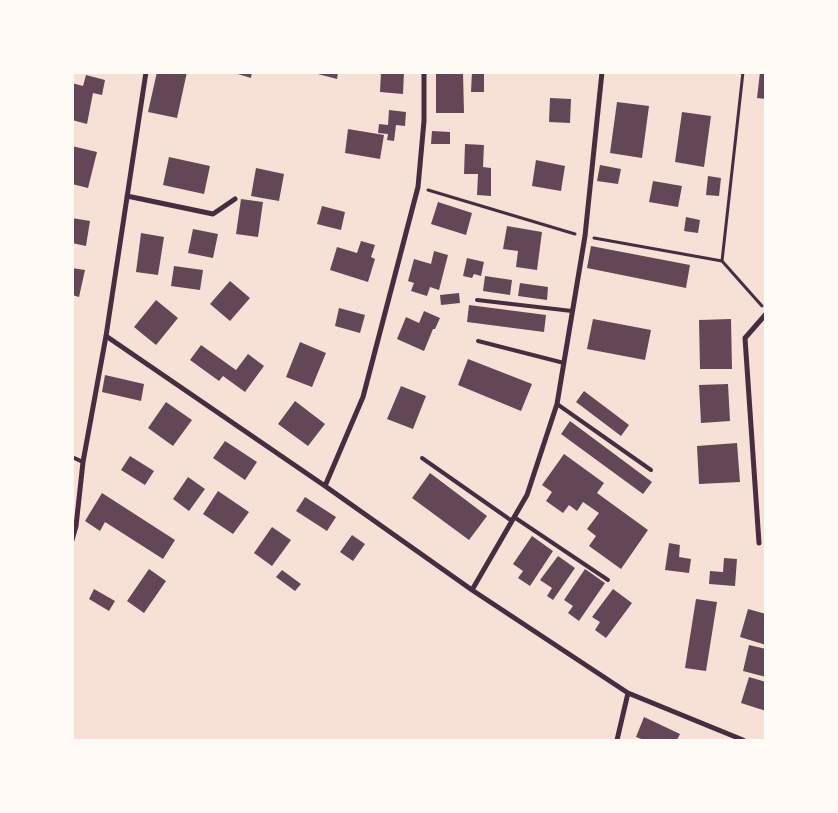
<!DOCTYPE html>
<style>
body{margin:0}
#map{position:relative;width:838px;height:813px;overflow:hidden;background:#f7e1d7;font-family:"Sofia Sans Condensed",sans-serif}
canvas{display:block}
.frame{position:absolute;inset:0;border:74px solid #fffaf5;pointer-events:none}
</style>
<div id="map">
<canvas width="838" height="813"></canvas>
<div class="frame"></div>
</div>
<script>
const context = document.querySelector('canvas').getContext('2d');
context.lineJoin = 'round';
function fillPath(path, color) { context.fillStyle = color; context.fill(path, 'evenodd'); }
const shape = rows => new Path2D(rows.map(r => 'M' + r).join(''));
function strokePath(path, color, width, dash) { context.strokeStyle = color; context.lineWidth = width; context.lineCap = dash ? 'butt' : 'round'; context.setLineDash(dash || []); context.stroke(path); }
const building = shape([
 [157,72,187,72,177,118,148,112],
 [231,72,252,72,251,78],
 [310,72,338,72,337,79],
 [381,72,404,72,403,94,380,92],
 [436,72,463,72,464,113,436,113],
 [472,72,484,72,484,92,471,92],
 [760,72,766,72,766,99,757,98],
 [86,75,105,80,102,95,93,93,87,124,72,120,72,83,83,86],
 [550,98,571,99,570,123,549,122],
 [617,102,649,106,642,158,610,153],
 [389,110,406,112,405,126,396,125,394,141,387,140,388,134,378,133,379,124,388,125],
 [682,112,711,116,704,167,675,162],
 [348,129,384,135,380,159,345,153],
 [432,131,450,132,450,144,431,144],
 [465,144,484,145,483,167,491,168,491,196,477,195,478,174,464,174],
 [72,146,97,152,88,188,72,184],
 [169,157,210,166,204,194,163,185],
 [536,160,565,166,561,191,532,186],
 [600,165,621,169,618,184,597,181],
 [256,168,284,174,279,201,251,196],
 [708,176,721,178,719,196,706,195],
 [653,181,682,186,678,207,649,202],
 [241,199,263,202,258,237,236,234],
 [438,202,472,213,466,235,431,224],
 [322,206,345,212,341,230,317,224],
 [686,217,700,220,698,233,684,231],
 [72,218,90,221,86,246,72,243],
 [507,226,542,232,537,270,516,267,518,251,503,249],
 [193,229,218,234,213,258,188,253],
 [141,233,164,237,158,275,136,272],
 [361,241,375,245,371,257,375,259,368,282,330,270,337,247,357,253],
 [591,246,690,265,686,288,587,268],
 [434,251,448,255,439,290,430,287,427,296,411,291,414,283,408,281,414,259,431,264],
 [467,258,484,262,481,276,474,274,472,278,463,276],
 [174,266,203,270,200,290,171,286],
 [72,268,85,270,79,297,72,295],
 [485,276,512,280,510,295,483,291],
 [230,281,250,298,230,321,210,304],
 [520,283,548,287,547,300,518,296],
 [459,293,460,303,441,305,440,295],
 [156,300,178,318,156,345,134,327],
 [469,305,546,315,544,332,467,322],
 [339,308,365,315,360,333,335,326],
 [424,311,440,318,435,329,433,329,424,351,397,339,406,317,419,323],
 [593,319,651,330,645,360,587,349],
 [731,319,732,369,700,369,699,320],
 [300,342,326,353,312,387,286,377],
 [201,345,236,370,248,354,264,366,245,392,223,376,219,381,190,360],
 [468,359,532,384,521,411,458,385],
 [105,375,144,384,141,401,102,392],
 [728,384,730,421,701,423,699,385],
 [401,386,426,396,413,429,387,419],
 [584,391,629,425,621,436,576,402],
 [295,401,325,424,308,446,278,424],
 [166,402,192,420,173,446,148,428],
 [570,421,652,482,643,494,561,434],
 [225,441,257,462,245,480,213,458],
 [737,443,740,482,699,484,697,446],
 [564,454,604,483,597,493,648,530,621,569,589,546,596,536,587,529,599,513,583,502,577,511,569,505,563,513,546,501,552,492,542,485],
 [130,456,154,471,145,485,121,470],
 [430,473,487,516,469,540,412,498],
 [188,477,205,489,189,511,173,499],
 [218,491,249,512,233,534,203,514],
 [102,493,175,540,163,559,105,522,100,531,85,521],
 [305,497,336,517,327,531,296,511],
 [272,527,291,540,272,566,254,553],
 [352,535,365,544,353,561,340,552],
 [532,536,553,551,530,586,518,578,523,571,513,564],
 [669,543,680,545,679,557,691,559,689,573,665,570],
 [558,556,575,568,553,600,547,596,552,588,540,580],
 [724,558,737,559,735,586,709,584,710,571,723,572],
 [149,569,166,581,144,613,127,601],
 [585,569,605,583,579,621,568,613,573,606,564,600],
 [282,570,301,584,295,591,276,577],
 [94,589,115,601,109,611,89,599],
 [613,589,632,603,606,638,595,630,600,622,592,617],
 [696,599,717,602,706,671,685,668],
 [748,609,766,614,766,645,740,637],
 [749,645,766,649,766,677,743,671],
 [749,677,766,682,766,711,741,703],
 [644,717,680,734,677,740,644,740,636,737]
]);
const path = shape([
 [428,190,575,234],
 [594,238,722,261,762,306],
 [722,261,743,72]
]);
const service = shape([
 [477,300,572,311],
 [478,341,564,363],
 [557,404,651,470],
 [72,457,83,462],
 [422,458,512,521],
 [514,517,608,580]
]);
const minor = shape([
 [127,196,213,214,235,199],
 [106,336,325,486,472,590,628,693,743,740],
 [325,486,363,397,418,187,424,121,424,72],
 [72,540,76,526,83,462,106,336,146,72],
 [759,543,745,338,766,314],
 [472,590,527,495,557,404,585,236,602,72],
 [617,740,628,693]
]);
fillPath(building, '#644757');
strokePath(path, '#4a2c40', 3);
strokePath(service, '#4a2c40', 4);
strokePath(minor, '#4a2c40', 5);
</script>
